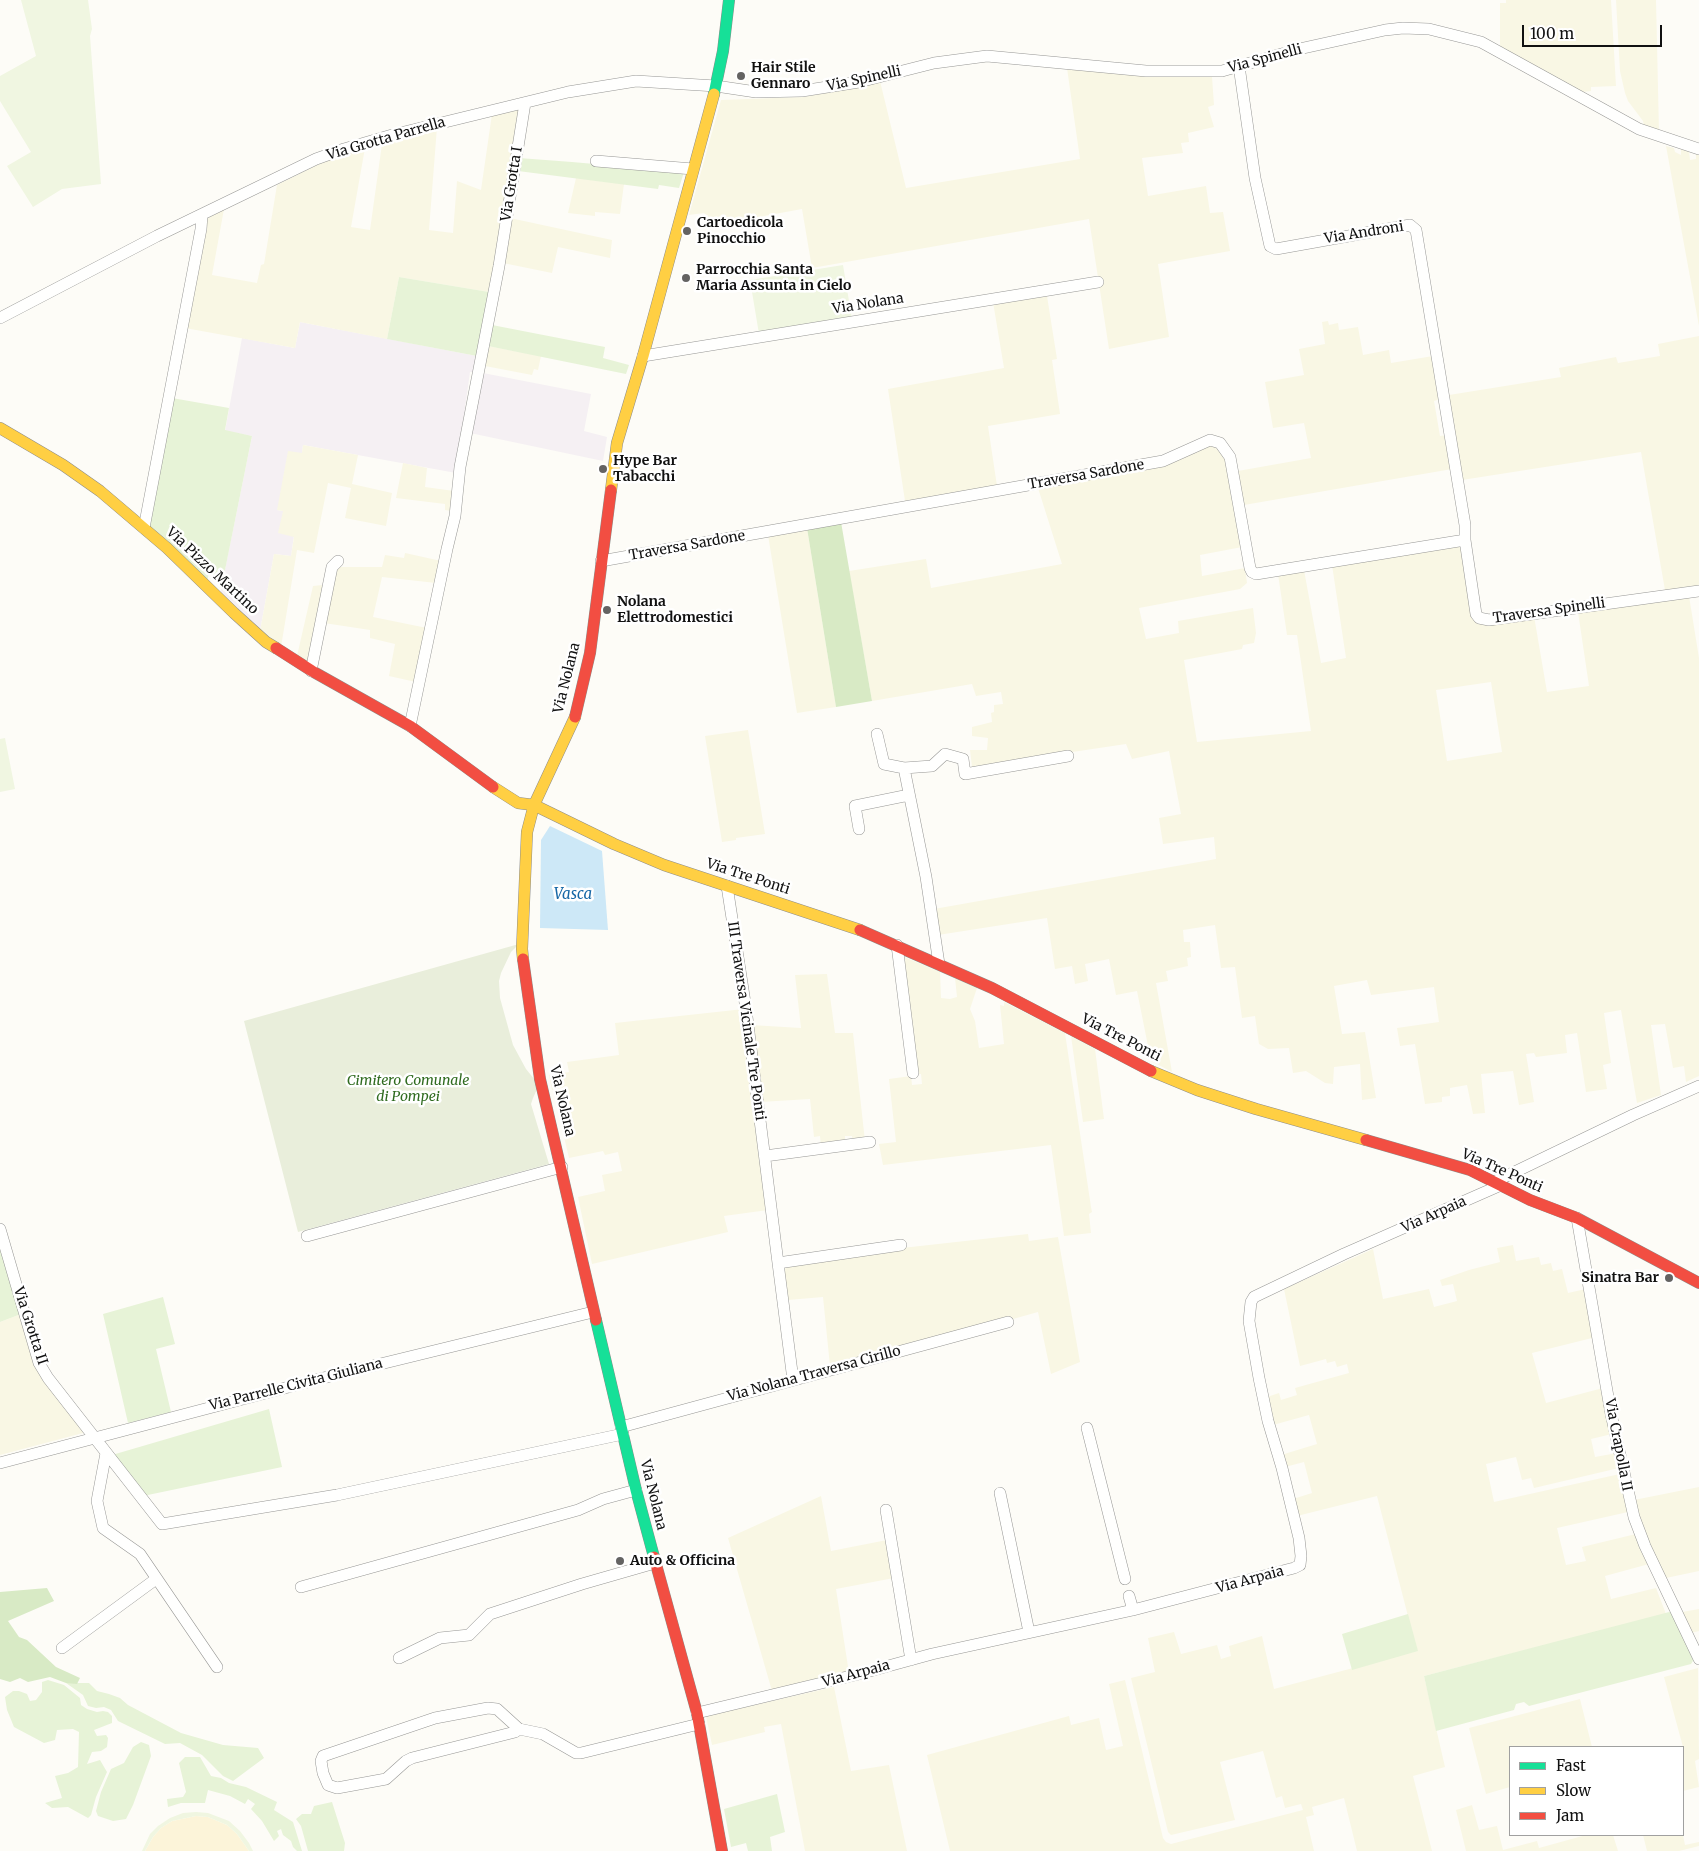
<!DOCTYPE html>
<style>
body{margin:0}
#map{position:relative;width:1699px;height:1851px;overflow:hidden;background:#fdfcf7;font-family:Merriweather,serif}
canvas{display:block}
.legend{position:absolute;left:1509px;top:1746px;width:175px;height:90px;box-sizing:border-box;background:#fff;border:1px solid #a0a0a0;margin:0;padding:6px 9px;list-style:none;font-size:15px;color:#111}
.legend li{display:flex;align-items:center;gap:10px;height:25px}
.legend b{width:25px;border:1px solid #a0a0a0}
.scale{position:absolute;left:1522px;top:25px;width:140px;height:22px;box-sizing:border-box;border:2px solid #111;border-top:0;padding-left:6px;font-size:15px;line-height:18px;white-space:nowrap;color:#111;-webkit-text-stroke:4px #fff;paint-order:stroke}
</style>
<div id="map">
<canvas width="1699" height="1851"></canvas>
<ul class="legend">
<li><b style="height:6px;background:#16e098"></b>Fast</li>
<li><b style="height:6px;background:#ffcf43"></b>Slow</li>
<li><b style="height:6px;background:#f24e42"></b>Jam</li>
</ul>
<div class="scale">100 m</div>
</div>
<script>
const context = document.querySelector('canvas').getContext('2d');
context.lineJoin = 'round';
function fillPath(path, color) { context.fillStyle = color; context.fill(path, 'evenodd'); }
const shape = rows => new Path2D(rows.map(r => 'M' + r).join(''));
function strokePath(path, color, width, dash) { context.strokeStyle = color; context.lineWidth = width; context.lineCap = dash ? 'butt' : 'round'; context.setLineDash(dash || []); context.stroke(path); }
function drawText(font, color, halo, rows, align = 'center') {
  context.font = font + ' Merriweather,serif'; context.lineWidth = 5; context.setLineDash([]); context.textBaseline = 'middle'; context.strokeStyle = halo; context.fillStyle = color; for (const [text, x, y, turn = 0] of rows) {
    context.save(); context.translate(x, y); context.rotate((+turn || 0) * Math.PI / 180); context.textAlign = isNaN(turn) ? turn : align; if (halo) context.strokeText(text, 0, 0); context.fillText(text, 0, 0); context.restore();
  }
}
const industrial = shape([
 [300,322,477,356,475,372,470,372,456,473,303,445,302,453,277,510,283,511,294,536,291,556,274,554,260,631,220,594,252,436,225,431,242,338,295,348],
 [483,373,591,394,584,431,607,437,603,461,470,433]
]);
const farmland = shape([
 [1506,0,1611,0,1616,86,1591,87,1591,91,1583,92,1500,47,1500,3,1506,3],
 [1616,0,1656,0,1659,132,1644,127,1643,121,1628,101,1625,93,1620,71],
 [1067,68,1212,77,1214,105,1208,107,1214,127,1188,133,1189,142,1181,143,1183,153,1142,158,1148,196,1206,186,1210,213,1223,212,1230,251,1158,264,1169,337,1109,349,1089,219,812,268,802,209,715,225,704,213,689,215,721,100,804,97,880,81,906,188,1080,159],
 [521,107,489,292,399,277,387,339,300,322,295,348,185,328,206,219,224,209,212,275,257,283,261,265,264,264,277,185,329,159,365,148,351,227,370,230,382,144,437,127,429,230,453,233,457,181,481,190,492,114],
 [1666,146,1674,148,1675,152,1681,155,1681,149,1689,151,1690,160,1696,159,1696,152,1699,153,1699,326],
 [576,178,624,184,620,214,595,212,595,216,568,213],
 [510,218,612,240,610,258,558,247,552,273,503,263],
 [1047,296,1057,359,1052,360,1060,414,988,426,997,486,905,501,888,389,1004,368,993,302],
 [1328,321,1329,325,1338,323,1339,330,1358,327,1363,355,1389,350,1391,363,1433,356,1440,399,1434,401,1440,436,1446,435,1452,469,1244,505,1238,471,1311,458,1304,423,1273,428,1265,382,1304,375,1299,349,1325,344,1322,322],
 [1699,336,1699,590,1666,596,1641,452,1462,480,1449,395,1561,377,1559,368,1616,357,1618,363,1660,356,1658,344],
 [488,346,541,356,538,370,534,369,532,375,485,366],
 [303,445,358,455,352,484,392,493,386,526,345,518,351,488,328,483,314,553,297,550,281,647,260,631,274,554,291,556,294,537,278,533,283,511,277,510,288,451,302,453],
 [1206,445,1215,447,1223,453,1228,464,1242,547,1200,555,1202,576,1245,568,1247,583,1240,589,1139,608,1146,639,1179,633,1178,621,1253,608,1256,633,1254,643,1243,645,1242,649,1184,660,1197,742,1311,731,1297,635,1287,635,1278,574,1304,570,1321,663,1346,658,1332,565,1460,545,1473,616,1534,616,1547,692,1589,686,1578,612,1689,596,1699,658,1699,1076,1686,1082,1684,1066,1673,1068,1665,1024,1651,1025,1661,1095,1637,1103,1621,1010,1604,1013,1611,1063,1603,1065,1607,1089,1586,1092,1577,1033,1565,1035,1567,1053,1536,1057,1534,1053,1526,1054,1534,1102,1519,1105,1513,1071,1481,1074,1485,1113,1473,1114,1467,1085,1450,1088,1450,1096,1442,1097,1442,1102,1425,1104,1415,1044,1400,1046,1397,1028,1439,1022,1434,987,1371,995,1367,980,1334,986,1342,1034,1365,1032,1376,1098,1362,1100,1360,1064,1334,1067,1333,1084,1325,1083,1306,1071,1293,1073,1289,1048,1268,1049,1259,1044,1255,1016,1242,1018,1235,967,1221,968,1215,925,1183,930,1184,942,1190,942,1191,957,1187,958,1188,966,1166,971,1168,981,1156,983,1172,1072,1151,1061,1137,991,1116,995,1109,959,1085,964,1088,981,1075,984,1072,966,1055,969,1047,918,938,935,934,909,1216,859,1214,837,1163,844,1159,818,1181,814,1169,751,1132,759,1126,744,972,767,970,750,987,750,988,738,972,736,972,727,992,722,991,713,994,712,994,705,1003,704,1001,692,976,696,972,684,872,701,849,571,926,559,931,588,1062,564,1038,488],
 [1491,682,1502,752,1447,761,1436,690],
 [403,463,427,468,425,487,454,491,451,511,445,510,445,504,396,498],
 [807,528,836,707,797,713,768,535],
 [405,553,441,561,436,583,382,577,373,617,427,628,416,682,389,676,395,644,370,638,370,630,324,623,314,667,297,656,313,586,332,584,336,567,382,567,385,555,404,558],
 [748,730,765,834,736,838,736,840,722,842,705,736],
 [902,956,940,972,941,998,950,999,957,997,955,978,977,988,970,1009,975,1021,979,1048,1004,1044,1000,1005,1004,1006,1004,1002,1065,1033,1091,1207,1092,1212,1089,1214,1091,1233,1064,1236,1051,1145,883,1165,879,1144,896,1142,889,1079,911,1076,912,1085,922,1084,921,1074,916,1074],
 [827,974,835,1033,853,1033,865,1141,853,1143,852,1136,845,1136,845,1144,821,1147,820,1136,814,1137,810,1099,760,1102,751,1025,801,1028,795,975],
 [744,1009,748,1044,745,1045,745,1050,747,1050,768,1210,724,1216,728,1232,592,1264,578,1197,605,1191,602,1175,622,1171,618,1152,605,1155,603,1151,569,1158,558,1111,566,1109,565,1104,570,1101,566,1087,552,1090,549,1075,569,1072,567,1062,619,1055,615,1023],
 [1071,1036,1095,1049,1104,1119,1083,1122],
 [1028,1234,1029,1241,1058,1237,1080,1362,1051,1374,1038,1312,1013,1319,1012,1317,830,1366,823,1297,788,1300,784,1271,786,1267,893,1249],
 [1513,1245,1516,1261,1539,1257,1541,1265,1551,1263,1553,1271,1562,1269,1568,1293,1586,1289,1596,1337,1532,1353,1546,1403,1603,1388,1612,1434,1591,1439,1595,1457,1617,1453,1619,1468,1534,1488,1531,1478,1522,1480,1516,1457,1486,1464,1494,1502,1620,1474,1628,1512,1557,1528,1566,1565,1586,1561,1582,1547,1636,1534,1649,1564,1605,1576,1611,1599,1656,1588,1666,1614,1424,1676,1445,1767,1413,1776,1432,1851,1357,1851,1344,1798,1312,1807,1314,1815,1306,1817,1314,1851,950,1851,927,1755,1069,1716,1071,1725,1099,1718,1106,1750,1123,1746,1109,1684,1125,1680,1163,1838,1166,1842,1171,1844,1303,1810,1301,1804,1285,1808,1282,1796,1276,1798,1263,1751,1220,1762,1235,1820,1171,1835,1168,1832,1131,1678,1155,1672,1148,1638,1174,1632,1181,1654,1217,1645,1221,1659,1231,1656,1229,1646,1262,1636,1274,1689,1417,1651,1377,1496,1297,1516,1293,1499,1312,1493,1304,1462,1285,1467,1281,1455,1317,1444,1309,1415,1273,1425,1267,1397,1279,1393,1281,1400,1297,1395,1295,1388,1349,1373,1347,1364,1337,1367,1335,1361,1327,1363,1326,1359,1300,1366,1284,1289,1373,1249,1383,1299,1429,1289,1434,1307,1457,1301,1453,1284,1442,1286,1440,1280,1469,1270,1500,1262,1497,1248],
 [21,1314,37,1365,83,1430,83,1433,0,1455,0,1322],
 [1699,1487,1699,1571,1666,1578,1644,1531,1634,1500],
 [821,1496,831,1551,887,1540,894,1578,836,1589,849,1673,772,1691,728,1538],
 [1699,1609,1699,1631,1691,1633,1682,1612],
 [1698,1668,1699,1759,1695,1761,1699,1787,1683,1791,1683,1747,1664,1677],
 [834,1687,851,1771,889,1765,907,1851,805,1851,781,1724,764,1727,765,1732,712,1745,706,1716],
 [1580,1699,1592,1747,1510,1747,1510,1787,1486,1794,1469,1728],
 [1472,1805,1479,1830,1497,1826,1503,1850,1537,1841,1539,1848,1586,1835,1613,1835,1618,1851,1466,1851,1456,1810],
 [1643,1835,1683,1835,1685,1845,1699,1842,1699,1846,1679,1851,1647,1851]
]);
const green = shape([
 [519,158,572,162,684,172,679,188,659,185,658,189,518,171],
 [399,277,489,292,477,356,387,339],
 [492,325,605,347,603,358,629,365,626,374,488,346],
 [172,398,229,408,225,430,252,436,223,580,209,573,207,582,149,526],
 [0,1242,21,1314,0,1322],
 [163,1297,175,1344,156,1349,171,1412,128,1423,103,1314],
 [269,1409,282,1467,143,1496,112,1455],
 [1673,1611,1694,1659,1691,1664,1529,1706,1524,1702,1516,1704,1514,1710,1436,1731,1424,1676],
 [1408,1614,1418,1651,1352,1670,1342,1634],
 [48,1680,64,1685,80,1698,81,1705,87,1709,97,1712,103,1711,108,1712,112,1716,112,1723,94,1730,97,1736,106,1735,108,1738,107,1747,101,1751,92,1752,87,1764,100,1760,107,1772,96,1797,91,1815,88,1818,68,1807,52,1808,45,1803,62,1798,55,1776,68,1773,78,1767,79,1732,73,1729,57,1730,55,1740,44,1743,14,1727,7,1710,5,1697,13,1691,19,1691,27,1694,30,1701,36,1700,42,1692,42,1682],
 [66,1683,89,1683,97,1691,109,1694,120,1698,128,1705,181,1733,223,1745,258,1748,264,1758,233,1781,223,1776,202,1755,180,1743,165,1744,118,1721,111,1710,104,1707,96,1708,88,1706,83,1695],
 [141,1742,149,1745,151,1756,133,1805,126,1819,113,1821,98,1816,96,1811,101,1792,111,1769,124,1763,133,1747],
 [185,1757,200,1757,211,1776,221,1778,229,1783,246,1787,277,1802,274,1810,293,1822,302,1851,297,1851,293,1847,291,1841,283,1835,281,1829,277,1831,279,1836,274,1841,262,1821,251,1809,255,1804,248,1799,245,1804,230,1796,208,1790,205,1803,181,1803,168,1807,167,1799,183,1797,186,1792,179,1763],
 [777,1794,785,1832,770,1837,772,1851,748,1851,746,1843,731,1847,724,1809],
 [332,1802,345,1843,344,1851,308,1851,301,1826,296,1819,302,1814,311,1814,314,1806]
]);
const forest = shape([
 [841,522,872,701,836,707,807,528],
 [47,1588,54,1601,8,1621,19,1637,27,1640,56,1667,80,1678,77,1684,66,1683,50,1677,28,1682,20,1678,10,1682,0,1679,0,1592]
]);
const sand = shape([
 [196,1816,208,1817,227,1825,237,1834,249,1851,145,1851,153,1837,161,1828,172,1821]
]);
const cemetery = shape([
 [519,944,511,952,501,973,499,981,500,998,513,1045,526,1069,539,1085,533,1098,531,1104,549,1164,298,1232,244,1021]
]);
const pitch = shape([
 [21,0,88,0,92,29,90,36,101,184,62,189,33,207,7,166,31,152,0,101,0,76,36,56],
 [843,265,852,319,759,334,750,280],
 [5,738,15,789,0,792,0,739],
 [196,1812,208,1813,229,1821,240,1831,249,1843,253,1851,249,1851,237,1834,227,1825,208,1817,196,1816,172,1821,161,1828,153,1837,145,1851,142,1851,150,1834,158,1826,170,1818,183,1813]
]);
const water = shape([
 [550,826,602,851,608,930,540,928,541,840]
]);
const street = shape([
 [1239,66,1255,178,1270,246,1276,249,1410,225,1416,230,1465,525,1465,540,1476,614,1479,618,1489,620,1699,591],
 [596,161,693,169],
 [0,318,157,236,316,159,344,149,392,135,568,92,636,81,716,86,756,92,802,91,859,82,934,63,987,56,1146,71,1222,71,1299,49,1385,30,1403,28,1429,29,1481,42,1639,129,1699,149],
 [643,356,1098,282],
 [144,528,201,229,202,215],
 [601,561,1163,461,1210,440,1220,443,1230,457,1250,568,1252,572,1256,574,1465,540],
 [311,671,332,567,338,561],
 [410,726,447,549,455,516,460,467,499,266,525,103],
 [877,734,884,764,904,768,926,877,939,964],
 [904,768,932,766,945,754,963,759,965,774,1068,756],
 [859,829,855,806,909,795],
 [727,886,746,1009,778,1263],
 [897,945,913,1073],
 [765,1156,870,1142],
 [1494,1182,1633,1115,1699,1086],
 [1577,1218,1611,1414,1634,1517,1645,1546,1699,1659],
 [0,1229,39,1363,48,1378,162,1524,337,1495,623,1434],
 [307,1236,562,1167],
 [793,1380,778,1263,901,1245],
 [621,1427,1008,1322],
 [1087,1428,1125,1579],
 [106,1453,97,1501,103,1528,140,1554,217,1667],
 [0,1463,319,1379,593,1312],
 [1000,1493,1029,1632],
 [886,1510,911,1660],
 [301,1587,578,1510,603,1499,636,1490],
 [1129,1596,1133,1610],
 [62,1648,156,1579],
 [399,1658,440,1638,469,1635,490,1614,582,1584,655,1563],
 [697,1713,859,1674,932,1654,1133,1610,1294,1568,1300,1565,1301,1556,1299,1538,1282,1468,1268,1421,1259,1378,1249,1321,1251,1302,1254,1297,1344,1254,1501,1185],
 [519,1729,515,1732,412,1758,406,1761,386,1779,337,1788,328,1785,323,1773,321,1761,323,1756,435,1718,488,1708,497,1709,519,1729,543,1734,576,1753,581,1753,699,1724]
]);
const fast = shape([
 [714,94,723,51,729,0],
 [596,1320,636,1490,654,1557]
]);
const slow = shape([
 [0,428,63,465,100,491,167,548,234,613,266,642,276,648],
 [611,490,617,443,643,356,714,94],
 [493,787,518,803,534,805,614,844,664,865,860,930],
 [523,959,522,949,527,832,534,805,575,717],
 [1151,1071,1197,1090,1256,1109,1366,1140]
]);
const jam = shape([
 [276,648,312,671,410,726,493,787],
 [575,717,590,653,611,490],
 [860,930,992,988,1151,1071],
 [523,959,540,1079,596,1320],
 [1366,1140,1470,1170,1530,1200,1577,1218,1699,1283],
 [654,1557,697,1713,722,1851]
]);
const markers = [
 [741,76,5,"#646362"],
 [687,231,5,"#646362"],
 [686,278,5,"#646362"],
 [603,469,5,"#646362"],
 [607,610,5,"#646362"],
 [1669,1278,5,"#646362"],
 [620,1561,5,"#646362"]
];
const streetNames = [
 ["Via Spinelli",1265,59,-15],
 ["Via Spinelli",864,79,-12],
 ["Via Grotta Parrella",386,139,-16],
 ["Via Grotta I",512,184,-81],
 ["Via Androni",1364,233,-9],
 ["Via Nolana",868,304,-9],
 ["Traversa Sardone",1086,475,-10],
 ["Traversa Sardone",687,546,-10],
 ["Via Pizzo Martino",212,571,43],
 ["Traversa Spinelli",1549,611,-8],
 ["Via Nolana",567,678,-76],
 ["Via Tre Ponti",748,877,18],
 ["III Traversa Vicinale Tre Ponti",746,1021,82],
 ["Via Tre Ponti",1121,1038,27],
 ["Via Nolana",562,1101,77],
 ["Via Tre Ponti",1502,1171,24],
 ["Via Arpaia",1434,1215,-24],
 ["Via Grotta II",30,1326,72],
 ["Via Nolana Traversa Cirillo",814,1374,-15],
 ["Via Parrelle Civita Giuliana",296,1385,-14],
 ["Via Crapolla II",1618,1445,79],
 ["Via Nolana",653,1495,76],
 ["Via Arpaia",1250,1580,-15],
 ["Via Arpaia",856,1674,-15]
];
const poiNames = [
 ["Hair Stile",751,68],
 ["Gennaro",751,84],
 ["Cartoedicola",697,223],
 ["Pinocchio",697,239],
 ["Parrocchia Santa",696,270],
 ["Maria Assunta in Cielo",696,286],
 ["Hype Bar",613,461],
 ["Tabacchi",613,477],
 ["Nolana",617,602],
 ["Elettrodomestici",617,618],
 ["Sinatra Bar",1659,1278,"right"],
 ["Auto & Officina",630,1561]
];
const parkNames = [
 ["Cimitero Comunale",408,1081],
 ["di Pompei",408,1097]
];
const waterNames = [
 ["Vasca",573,895]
];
fillPath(industrial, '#f5f0f3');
fillPath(farmland, '#f9f7e4');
fillPath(green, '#e7f3d7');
fillPath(forest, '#d8eac5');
fillPath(sand, '#fcf4d9');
fillPath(cemetery, '#e9eedb');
fillPath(pitch, '#f0f6e1');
fillPath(water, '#cde8f7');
strokePath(street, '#979795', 12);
strokePath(fast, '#8e8d8b', 12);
strokePath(slow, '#8e8d8b', 12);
strokePath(jam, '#8e8d8b', 12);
strokePath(street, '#fffffe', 11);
strokePath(fast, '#16e098', 11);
strokePath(slow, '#ffcf43', 11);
strokePath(jam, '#f24e42', 11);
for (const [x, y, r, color] of markers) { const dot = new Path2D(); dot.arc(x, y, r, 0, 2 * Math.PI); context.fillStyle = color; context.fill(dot); strokePath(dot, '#fff', 2); }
drawText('14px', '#111', '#fff', streetNames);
drawText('bold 14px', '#111', '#fff', poiNames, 'left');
drawText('italic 14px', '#2f6b1f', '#fff', parkNames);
drawText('italic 15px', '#1768a6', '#fff', waterNames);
</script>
